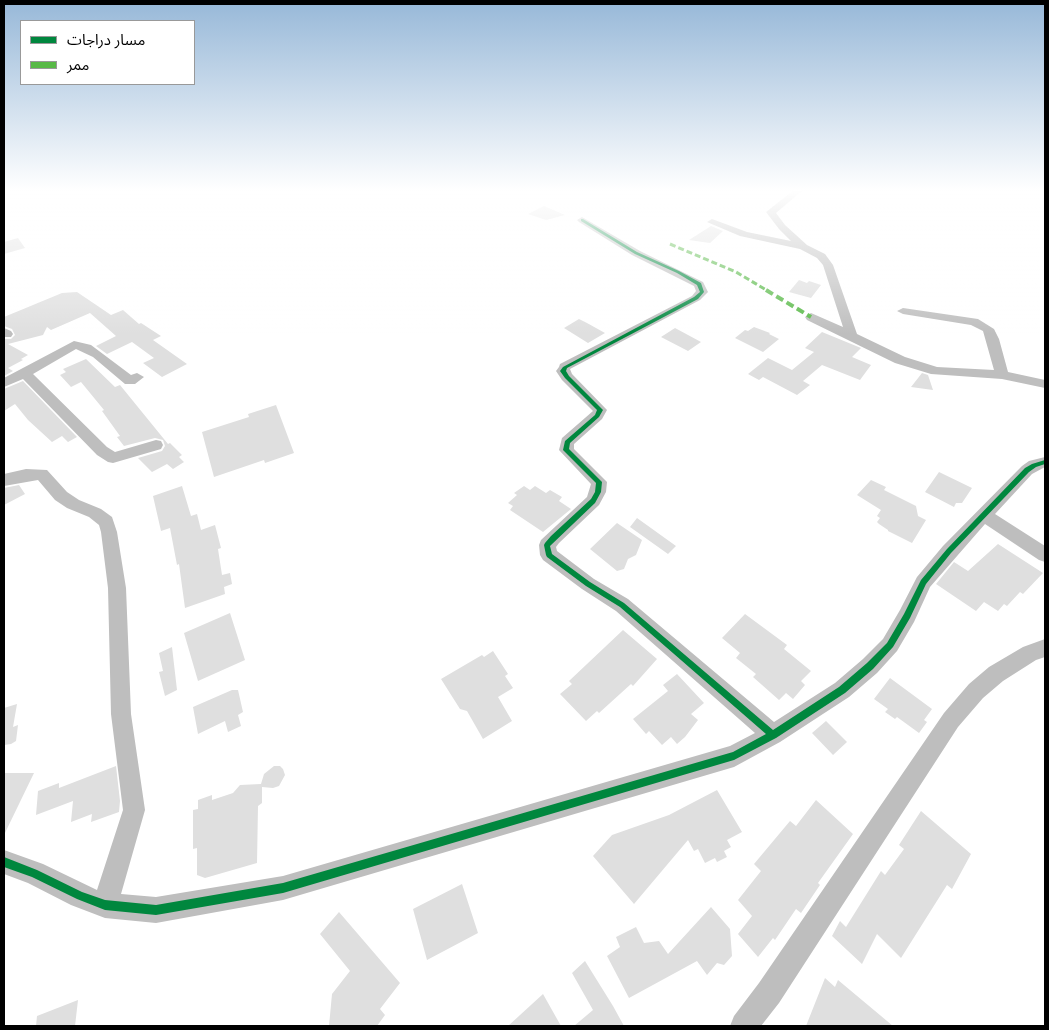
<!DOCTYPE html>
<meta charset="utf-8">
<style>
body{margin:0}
#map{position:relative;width:1049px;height:1030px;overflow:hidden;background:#fff;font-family:"Varela Round","Noto Sans Arabic",sans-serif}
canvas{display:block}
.frame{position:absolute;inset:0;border:5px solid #000;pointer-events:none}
.legend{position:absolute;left:20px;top:20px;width:175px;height:65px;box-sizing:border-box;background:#fff;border:1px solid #999;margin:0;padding:6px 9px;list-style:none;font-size:15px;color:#000}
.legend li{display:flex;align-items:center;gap:10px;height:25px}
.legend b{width:25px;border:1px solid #999}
</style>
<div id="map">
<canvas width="1049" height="1030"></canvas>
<div class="frame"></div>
<ul class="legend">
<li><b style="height:6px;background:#00873e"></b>مسار دراجات</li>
<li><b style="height:6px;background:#58b947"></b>ممر</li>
</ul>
</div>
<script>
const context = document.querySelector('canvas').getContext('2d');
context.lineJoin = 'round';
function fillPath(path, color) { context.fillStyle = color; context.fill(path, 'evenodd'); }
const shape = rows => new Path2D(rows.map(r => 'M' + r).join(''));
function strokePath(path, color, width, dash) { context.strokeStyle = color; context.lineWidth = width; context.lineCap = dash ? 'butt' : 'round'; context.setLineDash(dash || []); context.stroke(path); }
const building = shape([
 [544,206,565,215,546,220,528,214],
 [711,226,723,231,710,243,689,240],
 [18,238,25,248,4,254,4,242],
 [799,280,807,283,809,281,821,285,811,298,789,292],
 [77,292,111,315,123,310,139,324,141,323,161,336,153,340,187,364,162,377,143,363,154,358,132,342,107,354,96,346,116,336,90,313,51,330,47,327,43,335,8,344,28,355,21,359,23,360,8,368,13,371,4,376,4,339,11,339,15,335,12,329,4,326,4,317,62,293],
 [579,319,587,323,605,333,588,343,564,328],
 [754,327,770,333,769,334,779,339,763,352,735,338,745,330,748,331],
 [675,328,701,342,688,351,661,337],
 [822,332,861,348,852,357,871,365,860,380,822,365,803,381,810,385,797,395,763,377,759,380,748,374,768,358,792,370,814,352,805,348],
 [86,359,115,387,120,385,168,444,170,443,182,455,179,457,184,462,173,469,167,464,152,472,138,458,162,451,165,446,163,440,155,438,124,446,117,437,120,436,102,411,104,410,81,382,71,387,60,375,66,372,63,369],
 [922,373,928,375,933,390,911,387],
 [23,381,77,437,68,442,62,436,52,442,28,420,15,404,4,411,4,389],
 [276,405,294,453,265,463,264,460,214,477,202,432,249,417,248,414],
 [939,472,972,488,962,503,956,503,954,507,925,492],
 [871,480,886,487,884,490,916,506,918,516,926,520,912,543,888,531,888,530,879,524,877,522,880,518,877,516,881,510,857,495],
 [19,485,25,494,4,505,4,488],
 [182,486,191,516,197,514,201,530,215,525,221,548,218,549,222,575,230,573,232,584,224,587,225,594,185,608,179,564,177,565,170,528,161,531,153,496],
 [524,486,530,490,535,486,546,493,550,490,562,497,559,501,571,509,543,532,510,510,513,506,508,503,517,495,514,493],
 [637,518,676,546,668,554,630,527],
 [617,523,642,540,636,555,628,559,624,569,617,571,590,549],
 [998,544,1043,573,1023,594,1020,592,1007,606,1004,604,998,611,984,602,976,611,936,584,954,562,968,571],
 [230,613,245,660,198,681,184,633],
 [745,614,787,645,784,649,811,671,801,681,805,685,793,699,786,693,779,700,753,677,756,674,736,658,740,653,722,638],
 [623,630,657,659,633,686,631,684,599,713,597,711,586,721,560,694,572,684,569,681],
 [172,647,177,690,165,696,159,672,163,671,159,653],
 [493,651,508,674,505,676,513,688,498,697,512,721,483,739,467,711,460,709,441,679,482,655,484,657],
 [677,674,704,703,691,714,698,720,685,737,677,744,671,737,662,745,649,731,646,734,633,719,668,691,663,685],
 [890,678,932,709,924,720,927,722,919,733,897,717,895,719,885,712,888,709,874,699],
 [232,690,238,690,243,712,238,715,241,726,228,732,225,721,198,734,193,707],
 [17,704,13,727,18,725,16,741,11,744,4,745,4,708],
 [826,721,847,742,833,755,812,733],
 [116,766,120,801,119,812,91,822,92,814,71,822,73,801,36,815,38,791,59,783,59,788],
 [274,766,280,766,283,769,285,775,279,786,273,788,262,787,262,803,258,806,257,863,205,878,197,875,197,848,193,849,193,810,198,809,198,800,212,795,212,800,233,793,240,785,261,784,264,774],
 [4,773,34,773,4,835],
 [717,790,742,832,727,840,731,847,724,851,727,857,717,862,715,858,705,863,698,849,694,851,688,840,634,904,593,856,612,835,669,815],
 [816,800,853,834,818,883,820,885,801,913,796,909,775,940,773,938,758,957,738,934,752,916,738,900,761,871,754,864,790,821,796,826],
 [921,811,971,854,952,889,947,885,901,958,877,934,862,964,832,936,840,921,846,927,881,871,885,875,904,849,899,845],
 [462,884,478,933,427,960,413,909],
 [711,907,730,929,732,956,724,965,717,963,707,975,697,961,629,998,607,956,620,947,616,937,636,927,644,943,659,941,668,954],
 [339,912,400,983,380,1009,385,1015,377,1026,329,1026,332,994,350,971,320,934],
 [585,961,613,1006,624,1026,574,1026,593,1010,572,973],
 [825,978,835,987,838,980,893,1026,806,1026],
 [543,994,561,1026,508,1026],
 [78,1000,75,1026,36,1026,37,1016]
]);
const minor = shape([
 [794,190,803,190,776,213,785,225,807,245,825,254,833,265,857,334,905,357,937,367,994,370,983,331,971,325,903,314,897,311,903,308,978,319,994,329,999,339,1008,372,1045,380,1045,388,1002,379,931,374,895,363,807,320,805,317,811,313,843,327,823,265,817,258,800,249,740,236,707,222,712,219,747,232,791,241,779,229,766,212,794,190],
 [582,217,640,251,703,282,708,292,700,300,570,369,572,374,607,410,602,419,574,444,574,449,607,482,606,492,599,505,559,543,556,547,557,551,594,579,628,599,774,722,835,683,863,659,883,639,900,610,917,577,943,546,1022,466,1029,461,1045,457,1045,467,1032,474,995,514,1045,546,1045,562,1039,560,985,524,930,587,914,622,897,651,877,673,849,697,780,742,734,767,283,900,156,923,105,918,71,905,28,883,4,874,4,850,43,864,97,890,123,810,111,714,108,588,101,532,99,525,89,517,67,508,55,500,38,480,4,486,4,474,26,469,47,470,67,492,79,500,101,509,112,517,117,532,126,588,131,714,145,810,121,894,156,897,283,876,730,746,755,733,616,611,582,589,543,560,540,555,539,545,541,540,587,497,591,484,559,450,562,438,593,411,562,380,556,371,559,367,560,364,692,296,696,291,694,286,632,255,579,222,577,220,582,217],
 [4,328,11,331,13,334,11,337,4,337,4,328],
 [74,341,91,345,131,375,137,373,144,377,135,384,125,384,93,357,76,349,33,374,107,447,115,452,156,440,161,441,163,445,161,449,113,463,108,462,97,455,23,379,4,387,4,378,74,341],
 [1045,639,1045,657,1036,660,1003,681,983,698,958,727,779,1003,761,1026,730,1026,734,1016,759,983,944,713,969,684,989,667,1023,647,1045,639]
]);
const quietFar1 = shape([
 [670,244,736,272,768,291]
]);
const quiet = shape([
 [766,290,811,317]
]);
const cycleway = shape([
 [581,219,583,219,637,252,679,271,701,283,704,292,698,299,567,368,566,371,569,376,603,410,599,417,570,443,569,449,602,482,601,492,595,503,550,546,552,554,590,582,624,603,773,730,839,687,867,663,887,643,904,614,921,580,947,549,1025,468,1032,464,1045,460,1045,464,1036,467,1029,472,951,553,926,584,910,618,893,647,873,669,845,693,776,738,734,760,283,893,156,915,105,910,77,899,32,877,4,867,4,857,37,870,82,892,105,900,156,905,283,883,733,752,766,734,620,607,586,586,547,557,546,555,544,545,545,543,551,536,591,499,595,492,596,483,563,450,565,441,595,415,597,410,565,378,560,371,563,367,694,297,700,292,697,285,677,273,635,254,581,221,581,219]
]);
fillPath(building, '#dfdfdf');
fillPath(minor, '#bebebe');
strokePath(quietFar1, '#58b947', 3, [6, 3]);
strokePath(quiet, '#58b947', 4, [8, 4]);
fillPath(cycleway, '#00873e');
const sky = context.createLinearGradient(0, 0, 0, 334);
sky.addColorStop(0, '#97b8d8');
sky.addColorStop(0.57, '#fff');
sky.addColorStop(1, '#ffffff00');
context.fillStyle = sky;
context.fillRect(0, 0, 1049, 334);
</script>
